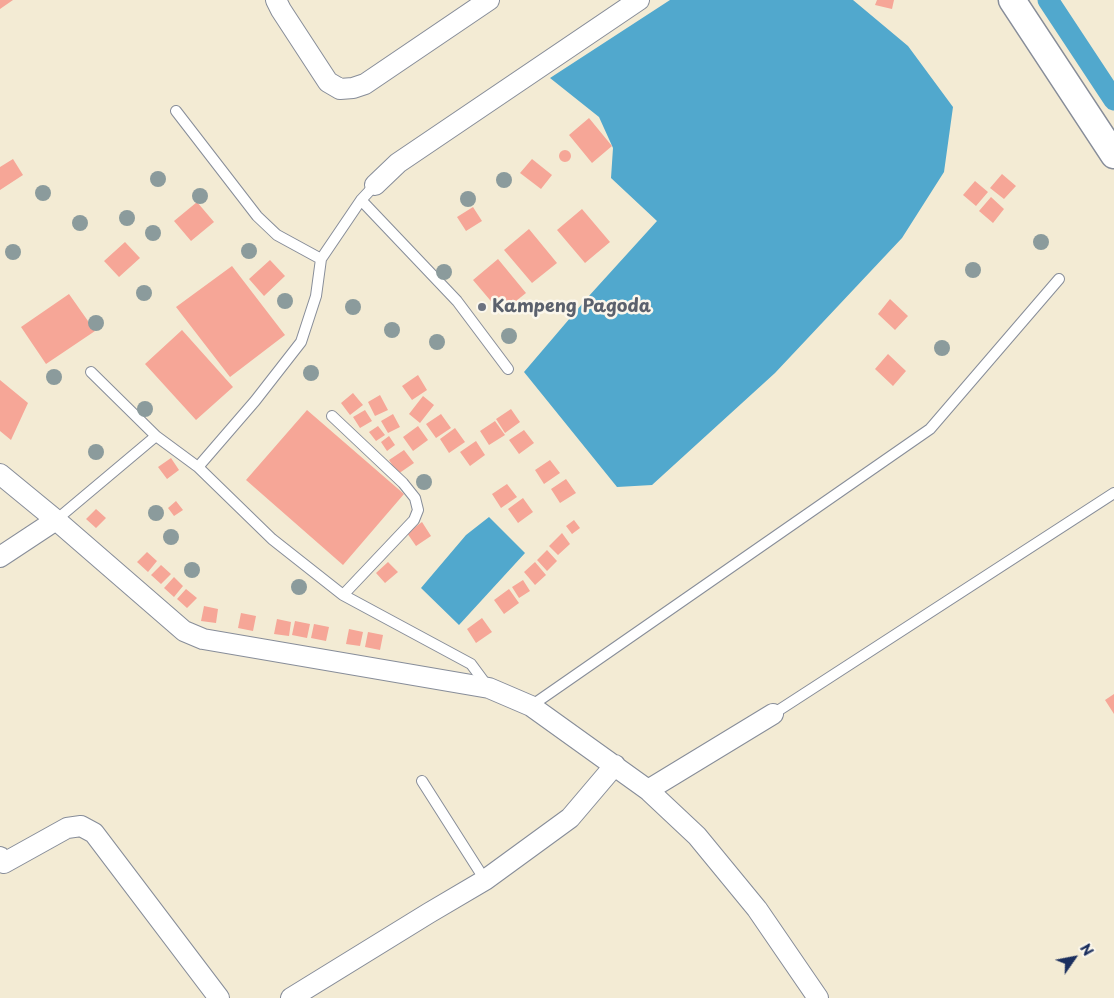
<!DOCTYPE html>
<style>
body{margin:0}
#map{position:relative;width:1114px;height:998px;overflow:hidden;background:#f3ebd4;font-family:"Playpen Sans",sans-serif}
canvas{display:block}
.north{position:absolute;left:1049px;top:933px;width:50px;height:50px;-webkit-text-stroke:4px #fbf7ec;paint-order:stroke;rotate:57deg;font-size:14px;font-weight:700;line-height:20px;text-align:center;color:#1b2f5e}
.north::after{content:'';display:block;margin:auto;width:18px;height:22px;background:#1b2f5e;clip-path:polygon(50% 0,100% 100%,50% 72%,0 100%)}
</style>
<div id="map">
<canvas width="1114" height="998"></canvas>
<div class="north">N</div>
</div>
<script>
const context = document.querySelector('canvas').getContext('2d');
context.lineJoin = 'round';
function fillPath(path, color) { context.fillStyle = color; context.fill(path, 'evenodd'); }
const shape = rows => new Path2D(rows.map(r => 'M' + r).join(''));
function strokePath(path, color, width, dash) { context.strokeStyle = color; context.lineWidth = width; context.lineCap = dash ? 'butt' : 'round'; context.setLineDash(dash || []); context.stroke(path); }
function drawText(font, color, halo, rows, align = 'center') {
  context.font = font + ' "Playpen Sans",sans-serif'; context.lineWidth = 5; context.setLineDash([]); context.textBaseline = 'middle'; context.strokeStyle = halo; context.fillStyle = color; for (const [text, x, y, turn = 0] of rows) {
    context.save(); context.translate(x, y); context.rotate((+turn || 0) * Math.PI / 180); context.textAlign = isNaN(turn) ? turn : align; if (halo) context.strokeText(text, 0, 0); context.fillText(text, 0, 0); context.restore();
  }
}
const water = shape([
 [670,0,853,0,908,46,953,107,944,172,902,238,775,373,652,485,617,487,524,372,588,297,657,221,611,178,613,148,599,117,550,78],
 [489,517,525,553,459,625,421,588,466,535]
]);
const canal = shape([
 [1048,0,1114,100]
]);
const building = shape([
 [0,0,13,0,0,9],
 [877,0,894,0,892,9,875,5],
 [589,118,612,146,592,163,569,135],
 '559 156a6 6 0 1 1 12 0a6 6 0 1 1-12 0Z',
 [13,159,23,175,0,190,0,167],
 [532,159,552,175,541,189,520,173],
 [1002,174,1016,186,1004,199,990,188],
 [975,181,988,192,976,206,963,195],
 [991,197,1004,209,993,223,979,211],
 [197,202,214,222,191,241,174,221],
 [473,207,482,221,466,231,457,217],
 [582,209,610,242,585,263,557,230],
 [529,229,557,263,532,283,504,250],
 [125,242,140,258,119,277,104,261],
 [498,259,526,293,501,313,473,280],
 [270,260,285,276,264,296,249,279],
 [232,266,285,335,230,377,176,307],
 [69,294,95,331,46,364,21,327],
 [890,299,908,316,895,330,878,314],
 [182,330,233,387,196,420,145,364],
 [888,354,906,371,893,386,875,369],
 [418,375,427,390,412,400,402,386],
 [0,380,28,403,11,440,0,431],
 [353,393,363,405,350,415,341,403],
 [380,395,388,410,375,416,368,402],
 [423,396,434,405,420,423,409,414],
 [511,409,520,422,505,433,496,419],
 [307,410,404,494,343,565,246,480],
 [365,410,372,421,360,428,353,417],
 [393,414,400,427,388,433,381,421],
 [441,414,451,428,436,438,426,424],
 [495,421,505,435,489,445,480,431],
 [378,426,385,435,376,441,369,432],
 [418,426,428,440,413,451,403,437],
 [455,428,465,442,449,453,440,439],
 [524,430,534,443,519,454,509,440],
 [389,436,395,445,387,451,381,442],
 [476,441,485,455,470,466,460,452],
 [404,450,414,463,398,474,389,460],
 [171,458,179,470,167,479,158,467],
 [550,460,560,473,544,484,535,470],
 [566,479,576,493,560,503,551,489],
 [507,484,517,497,501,508,492,494],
 [523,498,533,512,518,523,508,509],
 [176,501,183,510,174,516,168,508],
 [96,509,106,518,96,528,86,519],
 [574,520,580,528,572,534,566,526],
 [422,522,431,536,416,546,407,533],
 [562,533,570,544,558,555,549,546],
 [547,550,557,561,547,571,537,560],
 [147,552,157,561,148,572,137,562],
 [388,562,398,572,385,583,376,573],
 [535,562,546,575,535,585,524,572],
 [161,565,171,574,161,584,151,575],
 [174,577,183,586,174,597,164,588],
 [523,580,530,591,519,598,512,587],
 [186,589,197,598,187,608,177,599],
 [509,589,519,603,504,614,494,600],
 [204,606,218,609,216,623,201,621],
 [241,613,256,616,253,631,238,628],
 [482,618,492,632,476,643,467,629],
 [277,619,291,622,289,636,274,634],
 [295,621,310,624,307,638,292,635],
 [314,624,329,627,326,641,311,638],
 [349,629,363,632,360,646,346,644],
 [368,632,383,635,380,650,365,647],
 [1114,694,1114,714,1105,700]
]);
const service = shape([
 [176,111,257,216,277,235,321,259],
 [375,185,361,200,321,259,316,296,301,342,255,401,198,467,272,539,343,595,471,664,488,687],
 [361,200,457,301,508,369],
 [91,372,156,436],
 [332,416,403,483,415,498,418,510,414,520,343,595],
 [56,520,156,436,198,467],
 [531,706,930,429,1059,279],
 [773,714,1114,493],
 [422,781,485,880]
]);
const minor = shape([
 [276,0,281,10,328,82,340,89,353,88,365,84,489,0],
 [375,185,398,163,639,0],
 [0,474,56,520,184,631,203,639,489,688,531,706,648,790,697,836,757,909,818,998],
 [0,557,56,520],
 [648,790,773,714],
 [0,857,4,863,67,828,81,826,94,833,219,998],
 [291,998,429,913,485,880,570,818,615,765]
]);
const tertiary = shape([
 [1012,0,1114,155]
]);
const trees = [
 [158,179],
 [504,180],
 [43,193],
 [200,196],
 [468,199],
 [127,218],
 [80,223],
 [153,233],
 [1041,242],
 [249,251],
 [13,252],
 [973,270],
 [444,272],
 [144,293],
 [285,301],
 [353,307],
 [96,323],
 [392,330],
 [509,336],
 [437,342],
 [942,348],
 [311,373],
 [54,377],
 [145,409],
 [96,452],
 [424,482],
 [156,513],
 [171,537],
 [192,570],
 [299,587]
];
const markers = [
 [482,307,5,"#6b7280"]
];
const worshipNames = [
 ["Kampeng Pagoda",492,307]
];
fillPath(water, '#51a8cd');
strokePath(canal, '#51a8cd', 21);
fillPath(building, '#f6a697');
strokePath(service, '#878d99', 12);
strokePath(minor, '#878d99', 22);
strokePath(tertiary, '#878d99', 29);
strokePath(service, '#fff', 10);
strokePath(minor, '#fff', 20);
strokePath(tertiary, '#fff', 26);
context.fillStyle = '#8b9b9c';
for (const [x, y] of trees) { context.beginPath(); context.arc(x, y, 8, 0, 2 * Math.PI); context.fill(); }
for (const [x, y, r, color] of markers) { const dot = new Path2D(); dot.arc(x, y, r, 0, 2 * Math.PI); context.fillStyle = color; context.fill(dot); strokePath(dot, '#fbf7ec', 2); }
drawText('bold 18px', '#5b616d', '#fbf7ec', worshipNames, 'left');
</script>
